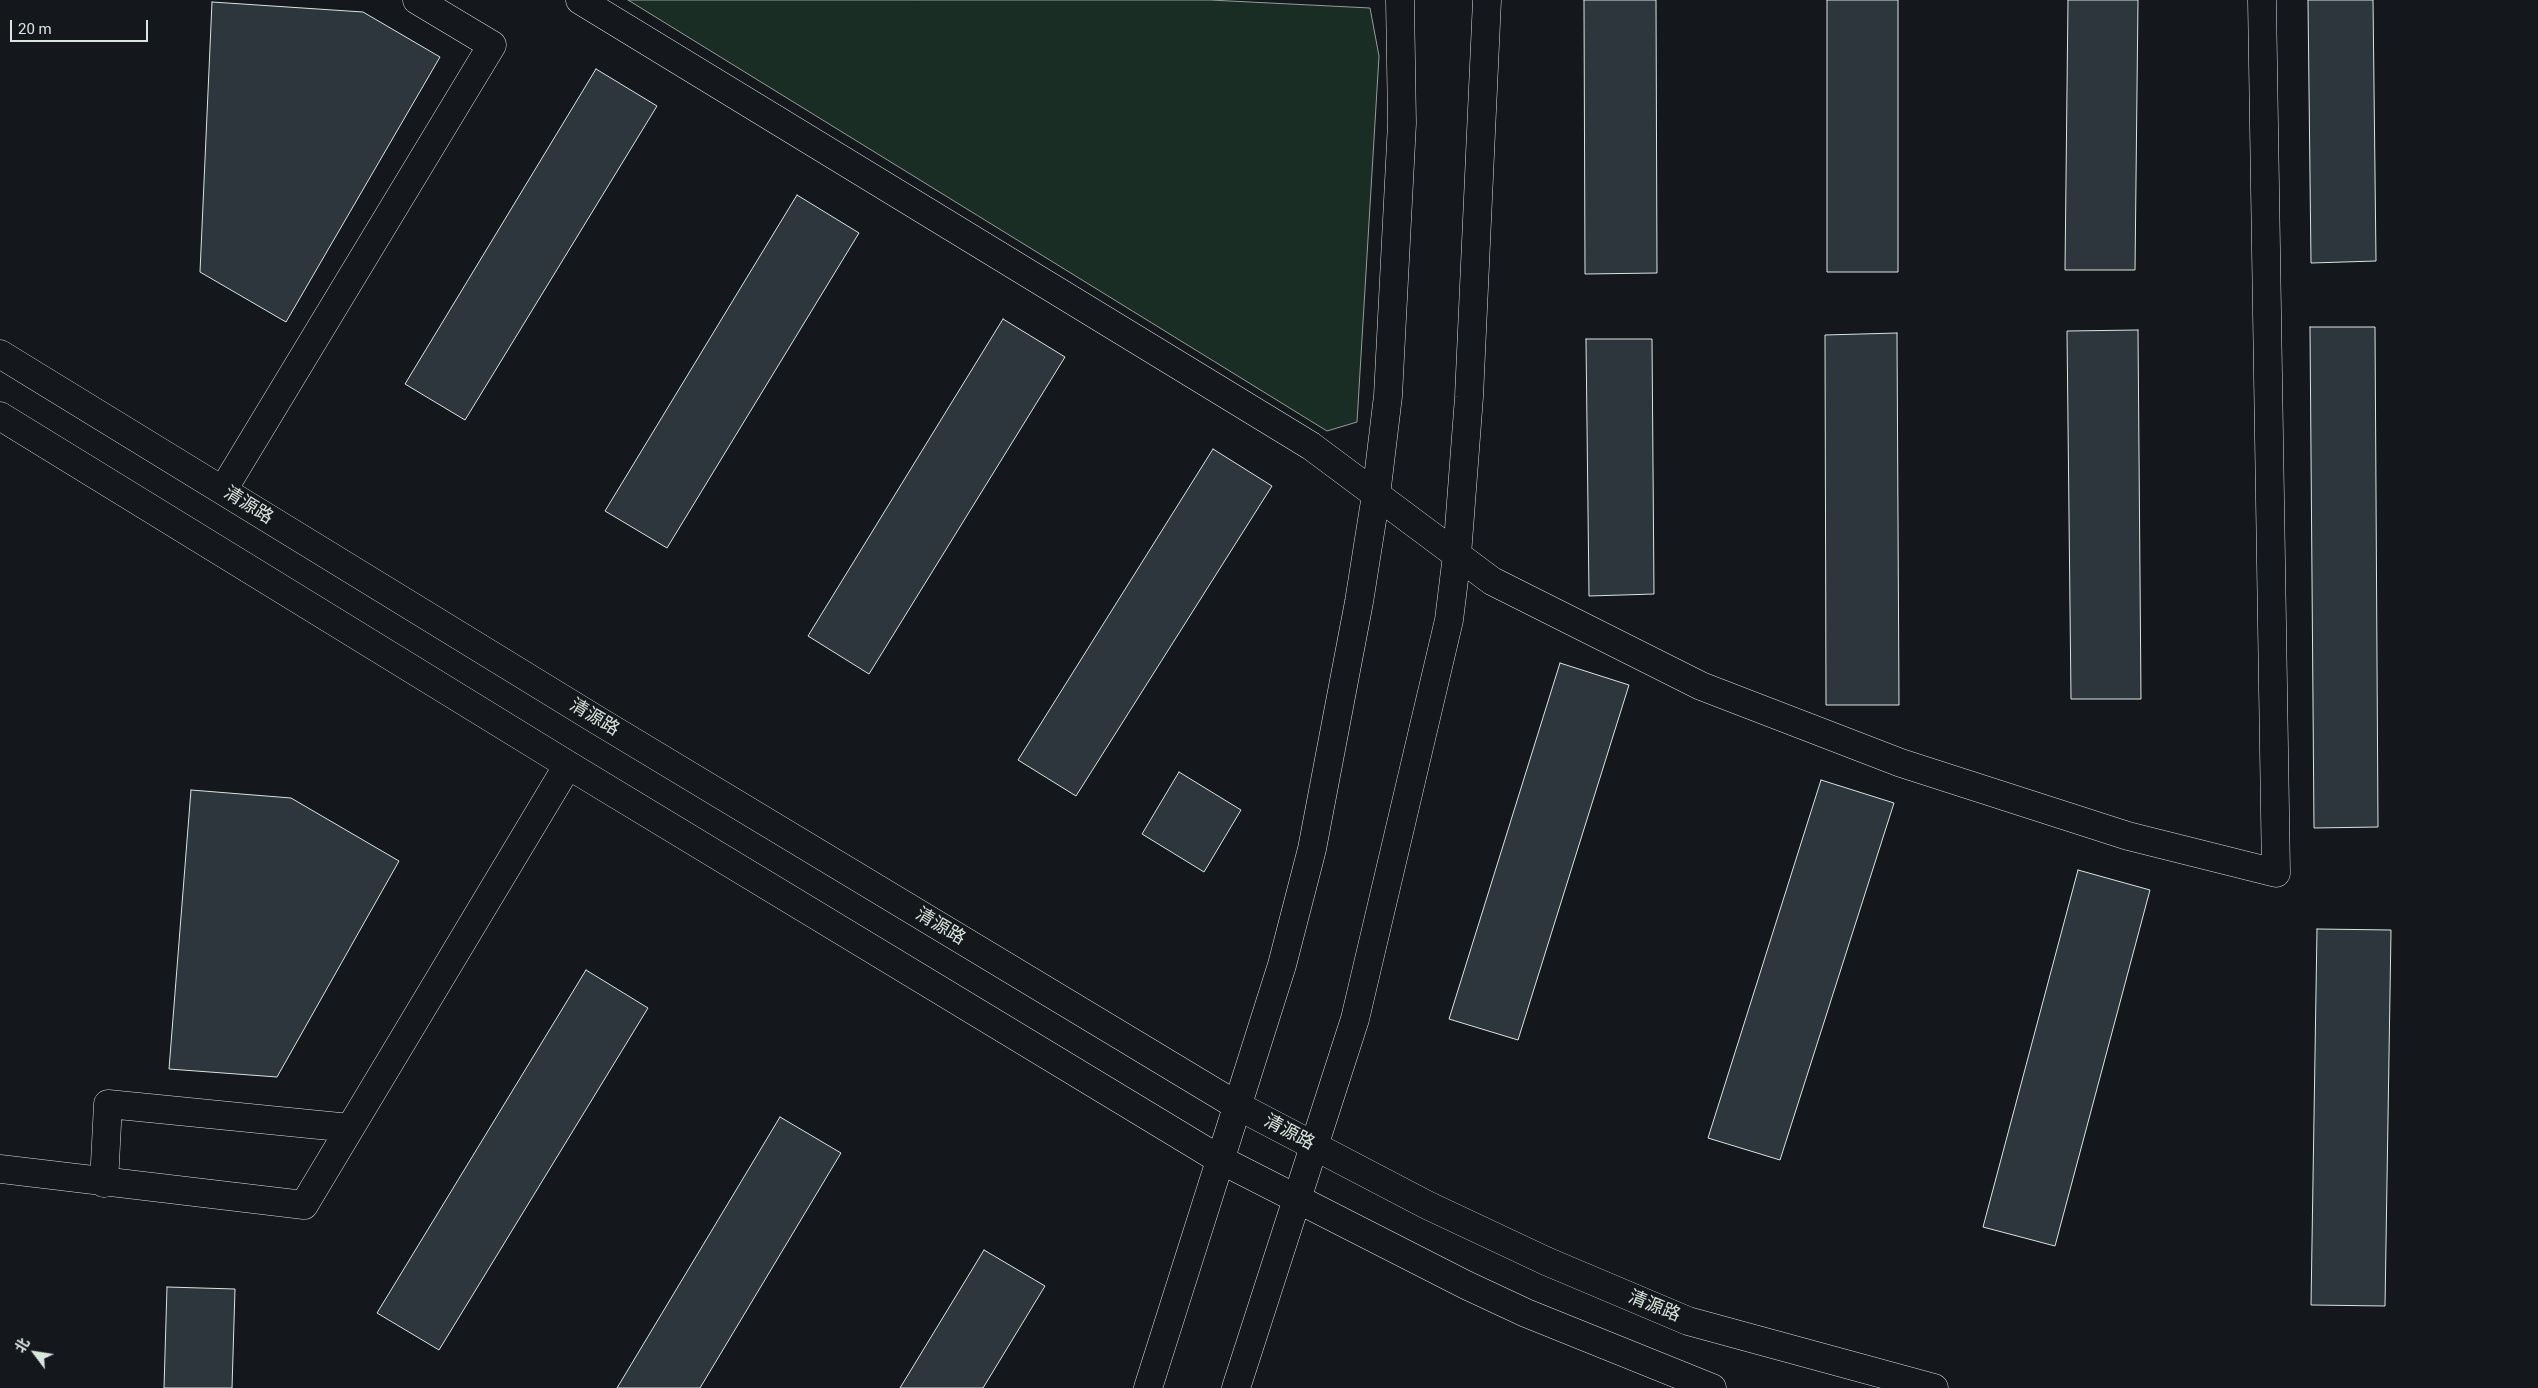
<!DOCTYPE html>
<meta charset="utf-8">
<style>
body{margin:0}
#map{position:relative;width:2538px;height:1388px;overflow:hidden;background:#14181c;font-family:Roboto,"Noto Sans SC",sans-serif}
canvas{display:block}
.north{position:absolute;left:10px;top:1328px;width:50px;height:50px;-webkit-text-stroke:4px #14181c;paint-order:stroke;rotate:301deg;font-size:14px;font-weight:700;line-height:20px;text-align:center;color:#d8e6dc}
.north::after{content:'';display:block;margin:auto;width:18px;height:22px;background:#d8e6dc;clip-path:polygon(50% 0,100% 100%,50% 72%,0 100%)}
.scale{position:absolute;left:10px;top:20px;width:138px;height:22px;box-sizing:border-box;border:2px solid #d8e6dc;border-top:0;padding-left:6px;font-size:15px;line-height:18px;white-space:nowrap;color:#d8e6dc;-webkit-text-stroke:4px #14181c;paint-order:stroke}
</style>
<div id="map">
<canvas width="2538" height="1388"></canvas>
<div class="north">北</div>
<div class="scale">20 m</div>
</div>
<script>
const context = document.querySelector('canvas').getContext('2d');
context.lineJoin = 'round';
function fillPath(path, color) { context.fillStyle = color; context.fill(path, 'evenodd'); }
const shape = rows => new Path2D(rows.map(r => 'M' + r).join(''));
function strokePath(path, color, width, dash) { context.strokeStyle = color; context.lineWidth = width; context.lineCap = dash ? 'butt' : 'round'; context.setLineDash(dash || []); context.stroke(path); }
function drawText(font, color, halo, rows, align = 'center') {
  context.font = font + ' Roboto,"Noto Sans SC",sans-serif'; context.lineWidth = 4; context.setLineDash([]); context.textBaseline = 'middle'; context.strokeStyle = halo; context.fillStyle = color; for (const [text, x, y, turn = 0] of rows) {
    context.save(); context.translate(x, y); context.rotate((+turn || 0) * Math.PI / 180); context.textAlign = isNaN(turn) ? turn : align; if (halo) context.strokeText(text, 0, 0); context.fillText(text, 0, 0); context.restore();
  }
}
const green = shape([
 [628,0,1210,0,1370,8,1379,56,1357,422,1327,431,628,0]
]);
const building = shape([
 [1584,0,1656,0,1657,273,1585,274,1584,0],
 [1827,0,1898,0,1898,272,1827,272,1827,0],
 [2068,0,2138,0,2135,270,2065,270,2068,0],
 [2308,0,2373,0,2376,261,2311,263,2308,0],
 [212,2,363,12,440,57,286,322,200,272,212,2],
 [596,69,657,106,465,420,405,384,596,69],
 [797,195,859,233,667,548,605,511,797,195],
 [1003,319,1065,357,869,674,808,636,1003,319],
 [2310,327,2375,327,2378,827,2314,828,2310,327],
 [2138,330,2141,699,2071,699,2067,331,2138,330],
 [1897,333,1899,705,1826,705,1825,335,1897,333],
 [1586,339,1652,339,1654,594,1589,596,1586,339],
 [1213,449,1272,486,1076,796,1018,760,1213,449],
 [1560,663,1629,685,1518,1040,1449,1019,1560,663],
 [1179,772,1241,810,1204,872,1142,834,1179,772],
 [1821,780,1894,803,1780,1160,1708,1138,1821,780],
 [191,790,291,798,399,861,277,1077,169,1069,191,790],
 [2078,870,2150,890,2055,1246,1983,1227,2078,870],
 [2317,929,2391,930,2385,1306,2311,1305,2317,929],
 [586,970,648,1008,439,1350,377,1313,586,970],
 [780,1117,841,1153,700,1388,617,1388,780,1117],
 [984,1250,1045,1286,983,1388,900,1388,984,1250],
 [167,1287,235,1289,232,1388,164,1388,167,1287]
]);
const minor = shape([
 [580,0,1311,446,1492,581,1701,686,1901,763,2128,836,2276,873,2262,0],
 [0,354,597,720,1236,1105,1427,1205,1546,1261,1688,1321,1934,1388],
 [0,416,568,765,1219,1159,1466,1285,1526,1313,1712,1388],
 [223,490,492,45,417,0],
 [0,1169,304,1205,568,765],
 [104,1183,108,1104,350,1128],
 [1148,1388,1282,965,1312,849,1359,602,1376,495,1388,396,1402,123,1400,0],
 [1236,1388,1355,1019,1449,620,1457,555,1469,397,1487,0]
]);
const streetNames = [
 ["清源路",248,506,32],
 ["清源路",594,718,31],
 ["清源路",940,927,31],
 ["清源路",1289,1133,28],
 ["清源路",1654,1307,22]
];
fillPath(green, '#1a2d24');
strokePath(green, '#939e99', 1);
fillPath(building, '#2c363c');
strokePath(building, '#d8e6dc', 1);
strokePath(minor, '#d8e6dc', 29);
strokePath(minor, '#14181c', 28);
drawText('18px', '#d8e6dc', '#14181c', streetNames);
</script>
